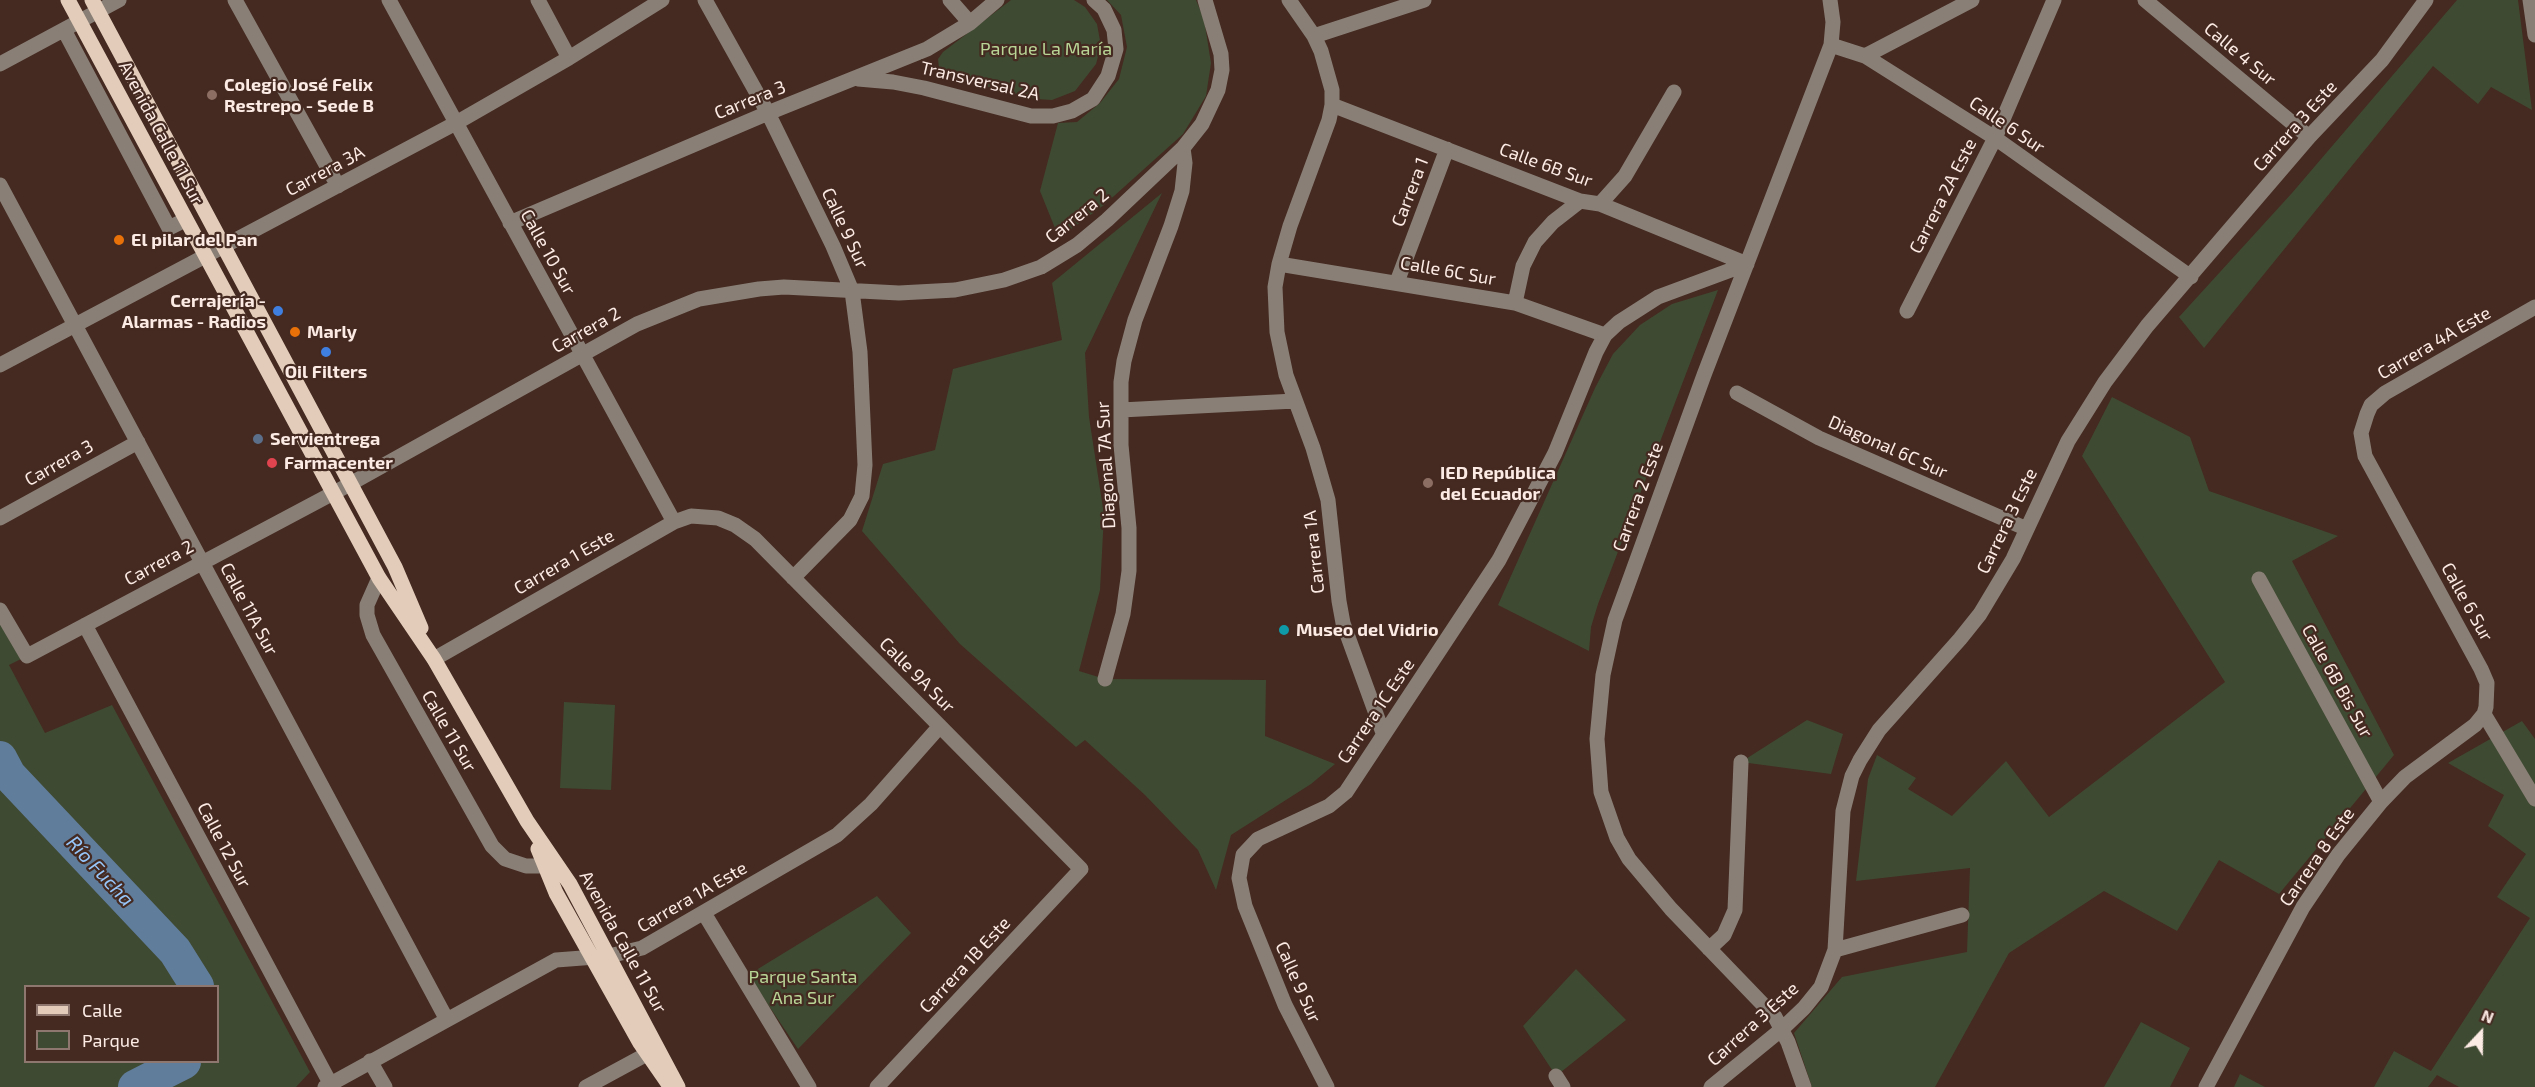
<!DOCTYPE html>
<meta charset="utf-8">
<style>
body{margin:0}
#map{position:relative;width:2535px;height:1087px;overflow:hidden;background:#442a21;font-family:"Exo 2",sans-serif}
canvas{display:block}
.legend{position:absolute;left:24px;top:985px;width:195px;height:78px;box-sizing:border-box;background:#442a21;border:2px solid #8e776f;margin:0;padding:8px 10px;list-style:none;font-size:18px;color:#fceae4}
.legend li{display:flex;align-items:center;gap:12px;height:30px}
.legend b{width:30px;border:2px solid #8e776f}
.north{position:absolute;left:2451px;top:1003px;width:60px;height:60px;-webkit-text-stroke:4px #442a21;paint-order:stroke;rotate:22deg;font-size:16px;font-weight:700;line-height:24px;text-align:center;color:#fceae4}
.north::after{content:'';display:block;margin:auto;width:21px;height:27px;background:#fceae4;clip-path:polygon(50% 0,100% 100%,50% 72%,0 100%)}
</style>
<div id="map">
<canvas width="2535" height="1087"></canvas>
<ul class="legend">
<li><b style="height:8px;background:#e3cdba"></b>Calle</li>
<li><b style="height:16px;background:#3f4a32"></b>Parque</li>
</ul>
<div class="north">N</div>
</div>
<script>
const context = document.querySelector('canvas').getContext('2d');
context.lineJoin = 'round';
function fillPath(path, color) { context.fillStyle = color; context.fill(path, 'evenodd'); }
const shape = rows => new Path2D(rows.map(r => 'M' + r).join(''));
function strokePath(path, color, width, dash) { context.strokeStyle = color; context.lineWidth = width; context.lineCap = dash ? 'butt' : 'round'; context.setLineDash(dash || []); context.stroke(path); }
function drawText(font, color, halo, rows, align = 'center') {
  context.font = font + ' "Exo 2",sans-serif'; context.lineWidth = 4.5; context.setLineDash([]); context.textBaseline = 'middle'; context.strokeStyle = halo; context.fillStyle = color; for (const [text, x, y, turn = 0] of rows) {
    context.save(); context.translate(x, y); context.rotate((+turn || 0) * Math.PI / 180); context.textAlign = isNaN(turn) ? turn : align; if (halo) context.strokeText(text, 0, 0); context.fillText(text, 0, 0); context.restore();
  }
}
const green = shape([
 [1011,0,1074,0,1085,7,1097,24,1101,46,1096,64,1075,91,1052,100,1036,99,950,77,939,68,938,59,943,52],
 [1107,0,1196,0,1204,19,1211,63,1206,96,1183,134,1104,205,1059,238,1040,191,1058,123,1077,122,1100,103,1119,79,1127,47,1121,15],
 [2457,0,2518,0,2532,110,2491,87,2478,104,2433,66,2204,348,2179,317,2292,193],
 [1162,193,1085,353,1089,417,1104,515,1100,590,1079,671,1105,679,1266,680,1265,736,1335,764,1311,784,1231,835,1216,890,1198,850,1145,795,1085,740,1076,747,960,644,862,531,883,464,935,450,953,369,1062,340,1052,283],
 [1718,290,1598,604,1591,627,1589,651,1498,605,1595,388,1613,354,1640,325,1672,304],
 [2112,397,2190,437,2209,491,2338,536,2292,561,2394,755,2279,894,2219,860,2177,931,2104,891,2009,953,1935,1087,1812,1087,1794,1033,1842,977,1967,952,1970,868,1856,881,1868,779,1877,755,1916,778,1908,789,1952,816,2006,761,2049,817,2225,682,2082,456],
 [0,610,27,656,9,665,45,733,112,705,310,1072,296,1087,0,1087],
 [26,986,218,986,218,1062,26,1062],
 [564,702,615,705,611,790,560,788],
 [1807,720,1843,734,1831,774,1741,762],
 [2522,721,2535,739,2535,1087,2459,1087,2437,1075,2428,1087,2374,1087,2394,1051,2431,1071,2530,918,2497,897,2526,854,2488,826,2504,795,2448,763],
 [877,896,911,933,798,1049,748,975],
 [1576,969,1626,1020,1556,1076,1523,1026],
 [2141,1022,2190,1048,2170,1087,2104,1087],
 [2240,1074,2265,1087,2234,1087]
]);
const river = shape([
 [0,758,9,775,175,951,197,986],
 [135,1087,184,1062]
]);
const minor = shape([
 [235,0,338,186],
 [389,0,674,522],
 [538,0,569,58],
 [705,0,768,113,833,246,852,291,860,352,865,465,862,496,850,520,793,578],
 [950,0,970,23],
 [1289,0,1314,36,1321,51,1332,90,1332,105,1329,120,1290,226,1279,264,1275,287,1277,332,1286,375,1313,448,1328,500,1339,601,1343,623,1383,733],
 [2145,0,2309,137],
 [2530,0,2535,35],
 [64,30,169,228,185,220],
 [1314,36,1424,0],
 [1831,45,1865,56,1995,138,2191,277],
 [1865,56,1972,0],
 [0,64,119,0],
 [858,79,893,82,924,88,1031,116,1053,116,1072,111,1093,99,1108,76,1116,49,1114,30,1104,9,1094,0],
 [1332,105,1580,201,1600,204,1747,264],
 [0,185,447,1020],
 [1600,204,1625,176,1674,92],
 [510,223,768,113,927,49,970,23,997,0],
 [1279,264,1515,303,1605,335],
 [1397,282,1447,149],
 [1515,303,1523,266,1535,242,1553,222,1580,201],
 [1907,311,1995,138,2054,0],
 [0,365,456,123,569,58,662,0],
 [1737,393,1819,438,2027,529],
 [1121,410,1295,401],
 [0,518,138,442],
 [379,578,367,605,367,615,373,635,492,846,505,859,526,866,545,866],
 [2259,579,2381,802],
 [0,610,27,656,341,489,637,324,699,299,759,289,784,287,899,293,955,290,1004,280,1041,267,1077,245,1107,220,1183,148,1202,124,1218,90,1222,70,1221,54,1205,0],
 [85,625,330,1083],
 [434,659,674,522,691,516,718,518,735,525,755,539,1081,869,877,1087],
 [1105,679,1123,614,1129,571,1129,528,1121,445,1121,382,1124,361,1135,320,1171,226,1182,191,1185,163,1183,148],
 [2484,714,2535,799],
 [704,913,809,1087],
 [1709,949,1724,935,1735,910,1741,762],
 [1835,950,1962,915],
 [370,1061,385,1087],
 [1556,1076,1563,1087],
 [325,1087,556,960,609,956,642,948,837,835,871,804,940,726],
 [586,1087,647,1054],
 [1327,1087,1285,1005,1245,906,1239,878,1243,855,1258,839,1329,806,1346,792,1499,560,1555,453,1596,352,1605,335,1619,322,1658,297,1747,264],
 [1711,1087,1782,1029,1804,1008,1821,987,1835,950,1843,811,1852,776,1860,760,1879,730,1960,639,1980,614,2013,559,2068,441,2105,382,2147,326,2309,137,2382,60,2426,0],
 [1804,1087,1788,1042,1775,1017,1671,909,1629,859,1617,838,1601,792,1597,739,1603,675,1615,620,1704,375,1831,45,1833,22,1830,0],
 [2206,1087,2303,907,2338,855,2381,802,2405,777,2475,725,2484,714,2486,707,2487,683,2481,669,2365,456,2361,433,2367,414,2371,405,2385,393,2535,307]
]);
const major = shape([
 [68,0,379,578,434,659,527,821,570,884,678,1087],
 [92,0,395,567,421,628],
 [538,849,556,893,640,1043,667,1082]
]);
const markers = [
 [212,95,6,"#8d6e63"],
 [119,240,6,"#e8710a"],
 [278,311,6,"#3f7fe0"],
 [295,332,6,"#e8710a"],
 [326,352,6,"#3f7fe0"],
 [258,439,6,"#5c6f8a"],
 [272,463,6,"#e0444e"],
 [1428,483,6,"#8d6e63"],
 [1284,630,6,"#0f9aa8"]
];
const parkNames = [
 ["Parque La María",1046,49],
 ["Parque Santa",803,977],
 ["Ana Sur",803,998]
];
const streetNames = [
 ["Calle 4 Sur",2240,54,40],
 ["Transversal 2A",980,81,13],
 ["Carrera 3",750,100,-22],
 ["Calle 6 Sur",2007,125,34],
 ["Carrera 3 Este",2295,126,-48],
 ["Avenida Calle 11 Sur",161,133,62],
 ["Calle 6B Sur",1546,165,20],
 ["Carrera 3A",325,171,-28],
 ["Carrera 1",1410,192,-69],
 ["Carrera 2A Este",1943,196,-63],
 ["Carrera 2",1077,216,-39],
 ["Calle 9 Sur",845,228,65],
 ["Calle 10 Sur",548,252,61],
 ["Calle 6C Sur",1448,271,10],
 ["Carrera 2",586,330,-29],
 ["Carrera 4A Este",2434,343,-30],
 ["Diagonal 6C Sur",1888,447,24],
 ["Carrera 3",59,463,-29],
 ["Diagonal 7A Sur",1106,465,-93],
 ["Carrera 2 Este",1638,497,-70],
 ["Carrera 3 Este",2007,521,-64],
 ["Carrera 1A",1314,552,-96],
 ["Carrera 1 Este",564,562,-30],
 ["Carrera 2",159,563,-28],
 ["Calle 6 Sur",2467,602,61],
 ["Calle 11A Sur",249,609,62],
 ["Calle 9A Sur",917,675,45],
 ["Calle 6B Bis Sur",2337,681,61],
 ["Carrera 1C Este",1376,711,-56],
 ["Calle 11 Sur",449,731,60],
 ["Calle 12 Sur",224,845,62],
 ["Carrera 8 Este",2317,857,-55],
 ["Carrera 1A Este",692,897,-30],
 ["Avenida Calle 11 Sur",623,942,61],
 ["Carrera 1B Este",965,965,-47],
 ["Calle 9 Sur",1298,982,66],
 ["Carrera 3 Este",1753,1024,-42]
];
const poiNames = [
 ["Colegio José Felix",224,85],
 ["Restrepo - Sede B",224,106],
 ["El pilar del Pan",131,240],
 ["Cerrajería -",266,301,"right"],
 ["Alarmas - Radios",266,322,"right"],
 ["Marly",307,332],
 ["Oil Filters",326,372,"center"],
 ["Servientrega",270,439],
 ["Farmacenter",284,463],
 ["IED República",1440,473],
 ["del Ecuador",1440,494],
 ["Museo del Vidrio",1296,630]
];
const waterNames = [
 ["Río Fucha",100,871,47]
];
fillPath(green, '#3f4a32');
strokePath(river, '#617d9c', 34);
strokePath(minor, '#8a7f76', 15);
strokePath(major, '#e3cdba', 15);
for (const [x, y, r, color] of markers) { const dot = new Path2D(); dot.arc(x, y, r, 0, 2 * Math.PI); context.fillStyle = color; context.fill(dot); strokePath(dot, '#442a21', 2); }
drawText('18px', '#b9d596', '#442a21', parkNames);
drawText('18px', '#fceae4', '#442a21', streetNames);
drawText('bold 18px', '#fceae4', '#442a21', poiNames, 'left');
drawText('italic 20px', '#97c6fa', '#442a21', waterNames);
</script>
